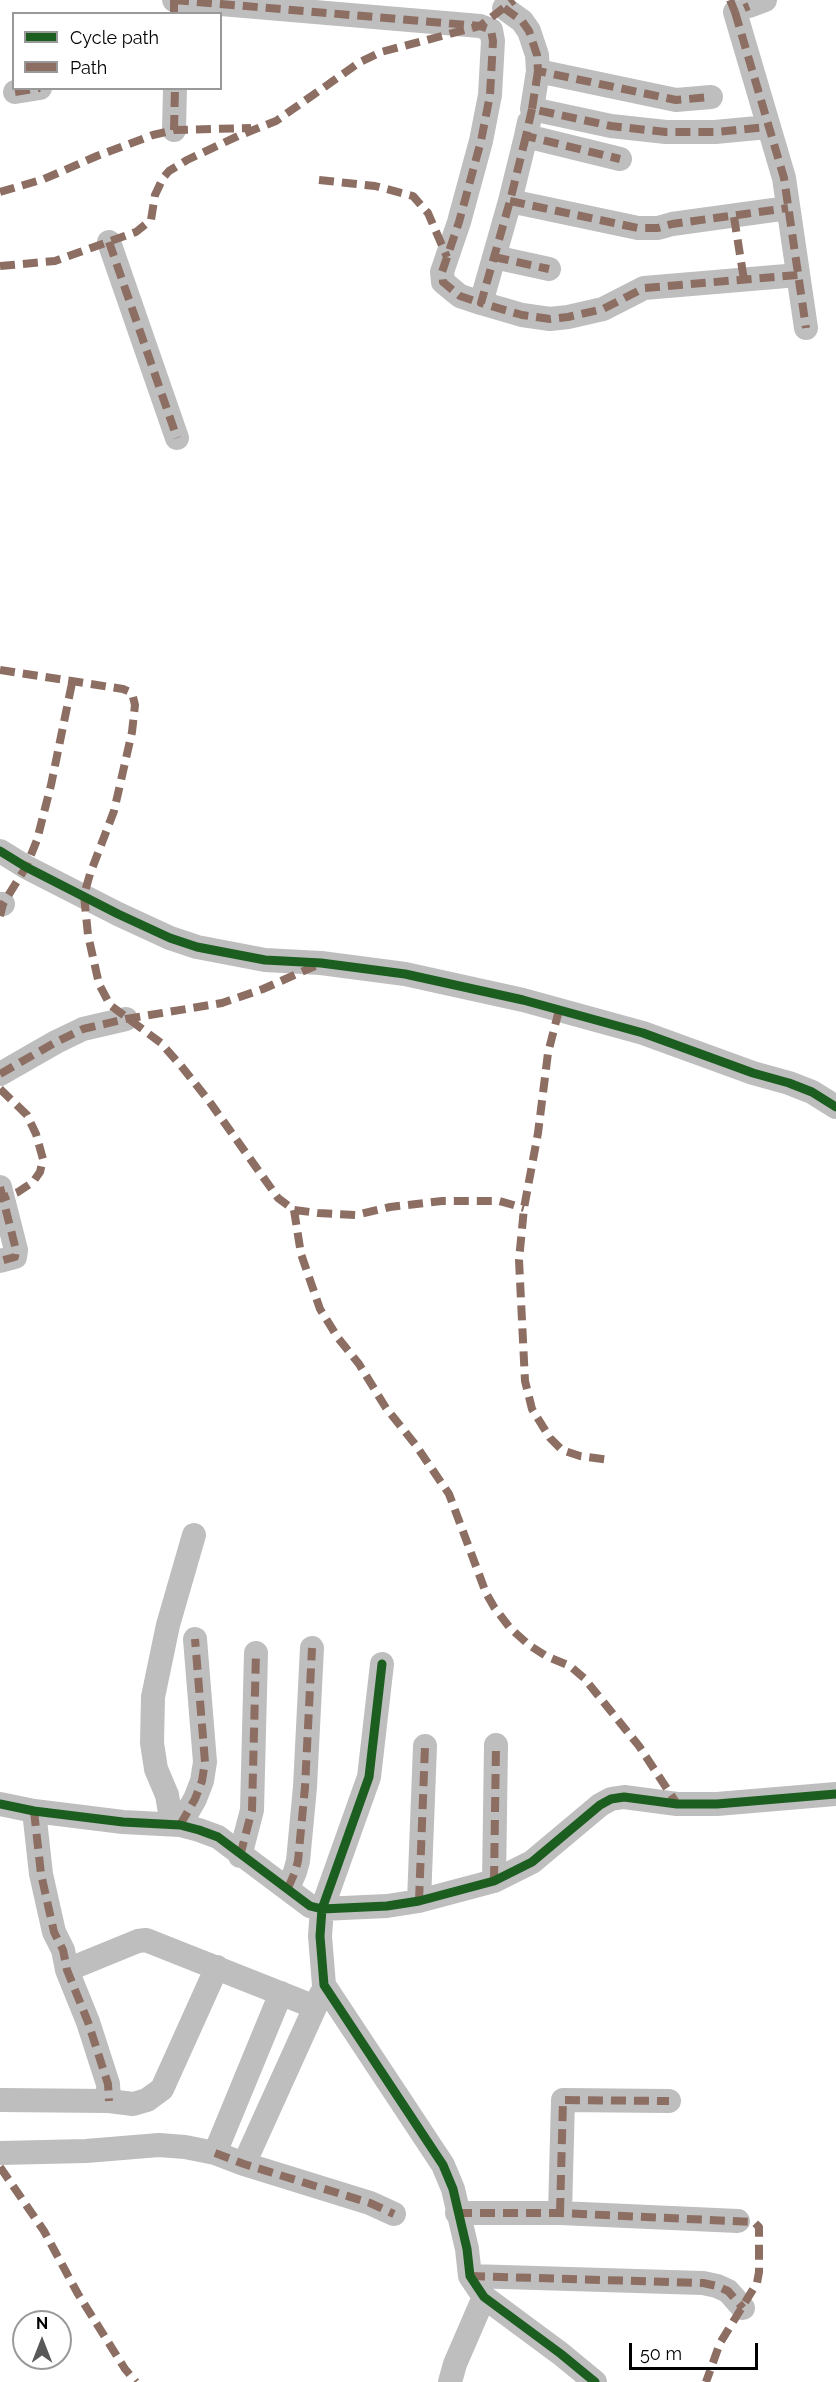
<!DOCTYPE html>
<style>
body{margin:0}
#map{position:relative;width:836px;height:2382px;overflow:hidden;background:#fff;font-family:Raleway,sans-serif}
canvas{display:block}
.legend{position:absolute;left:12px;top:12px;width:210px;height:78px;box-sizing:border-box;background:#fff;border:2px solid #999;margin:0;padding:8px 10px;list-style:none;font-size:18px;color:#000}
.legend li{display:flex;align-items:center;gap:12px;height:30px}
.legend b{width:30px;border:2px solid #999}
.north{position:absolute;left:12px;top:2310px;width:60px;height:60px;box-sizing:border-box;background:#fff;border:2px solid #999;border-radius:50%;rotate:0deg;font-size:16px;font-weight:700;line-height:24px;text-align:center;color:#000}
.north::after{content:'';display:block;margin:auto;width:21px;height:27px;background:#595959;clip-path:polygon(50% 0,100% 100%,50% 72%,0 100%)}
.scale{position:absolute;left:629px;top:2343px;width:129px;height:27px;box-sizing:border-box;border:3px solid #000;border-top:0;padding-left:8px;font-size:18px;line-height:21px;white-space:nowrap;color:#000;-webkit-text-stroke:4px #fff;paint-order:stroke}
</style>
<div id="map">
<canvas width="836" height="2382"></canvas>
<ul class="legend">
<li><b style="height:8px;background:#1b5e20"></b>Cycle path</li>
<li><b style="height:8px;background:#8d6e63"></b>Path</li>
</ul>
<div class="north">N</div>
<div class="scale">50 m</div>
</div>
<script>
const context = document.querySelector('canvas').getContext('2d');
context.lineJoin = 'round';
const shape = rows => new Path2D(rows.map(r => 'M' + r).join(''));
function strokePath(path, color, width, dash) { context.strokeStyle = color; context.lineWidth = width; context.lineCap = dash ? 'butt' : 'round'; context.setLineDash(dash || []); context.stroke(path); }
const minor = shape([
 [174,0,480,26,491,30,493,41,490,95,481,141,459,222,442,272,443,282,455,292,460,296,481,303],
 [749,6,765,0],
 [504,8,522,21,529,31,537,55,538,71,676,100,711,97],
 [735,12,784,178,806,328],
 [538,71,532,109,611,126,666,132,715,132,768,127],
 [15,92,40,88],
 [529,122,526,136,620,159],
 [174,130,175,88],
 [526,136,510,201,481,303,522,315,550,319,568,317,603,309,644,288,798,275],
 [510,201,638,228,658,228,672,224,788,208],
 [109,242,177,438],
 [494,257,549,269],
 [0,851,26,867,118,914,170,938,197,947,265,960,321,963,405,974,523,1000,643,1033,753,1073,789,1083,812,1092,836,1107],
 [0,904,3,904],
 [0,1074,56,1042,83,1029,126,1019],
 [0,1187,16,1250,15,1257,0,1261],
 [382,1664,369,1777,322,1909,320,1936,324,1985,443,2165,453,2189,467,2249,470,2276,484,2297,561,2354,595,2382],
 [0,1804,34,1811,123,1822,180,1825,199,1830,218,1837,310,1906,322,1909,387,1906,419,1901,494,1881,532,1862,600,1805,611,1799,624,1797,677,1804,717,1804,836,1794],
 [34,1811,41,1874,54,1932,63,1950,67,1970,88,2022,108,2084,109,2101],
 [172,1824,167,1795,156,1769,152,1743,153,1697,168,1625,194,1535],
 [180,1825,195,1799,202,1781,205,1762,195,1639],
 [240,1856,252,1810,256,1653],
 [494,1881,496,1745],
 [288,1888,295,1872,298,1861,305,1787,312,1648],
 [419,1901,425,1746],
 [67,1970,138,1941,146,1940,315,2007],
 [0,2100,109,2101,133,2104,147,2100,162,2089,217,1967],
 [0,2153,86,2151,159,2145,185,2147,215,2153,244,2164,370,2203,394,2214],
 [215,2153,281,1993],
 [244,2164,321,1994],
 [457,2213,560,2213,738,2221],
 [560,2213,563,2100,669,2101],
 [470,2276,703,2283,717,2286,728,2291,743,2308],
 [450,2382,455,2364,484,2297]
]);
const quiet = shape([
 [174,0,480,26,491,30,493,41,490,95,481,141,459,222,442,272,443,282,455,292,460,296,481,303],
 [174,0,174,14],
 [730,0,735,12,749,6],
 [504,8,522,21,529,31,537,55,538,71,676,100,711,97],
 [735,12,784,178,806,328],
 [538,71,532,109,611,126,666,132,715,132,768,127],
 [15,92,40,88],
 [532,109,526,136,620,159],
 [174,130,175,88],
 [526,136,510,201,481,303,522,315,550,319,568,317,603,309,644,288,798,275],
 [319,180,375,186,413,196,428,213,447,257],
 [0,192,44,179,97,156,153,135,174,130,251,128],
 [510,201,638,228,658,228,672,224,788,208],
 [734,217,744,280],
 [109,242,177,438],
 [494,257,549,269],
 [0,266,55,261,136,232,151,220,155,195,163,178,169,171,187,160,238,136,276,121,360,62,381,52,480,26,514,0],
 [0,670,123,689,130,692,133,697,135,705,132,732,114,811,90,874,84,895,88,935,99,984,110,1005,161,1043,182,1067,209,1101,278,1198,294,1210,318,1213,356,1215,390,1207,442,1201,499,1201,524,1208],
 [0,916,3,904,26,867,37,840,51,785,72,683],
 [559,1010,548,1053,538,1133,524,1208,519,1260,525,1381,532,1409,550,1438,562,1450,580,1456,610,1460],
 [0,1074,56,1042,83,1029,126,1019,222,1003,263,989,315,966],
 [0,1089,27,1115,36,1134,43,1159,40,1172,33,1182,18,1192,0,1199],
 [0,1187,16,1250,15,1257,0,1261],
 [294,1210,301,1254,320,1309,338,1338,359,1364,386,1408,415,1444,449,1494,486,1593,494,1607,510,1628,529,1645,546,1656,570,1666,584,1678,639,1746,677,1804],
 [34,1811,41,1874,54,1932,63,1950,67,1970,88,2022,108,2084,109,2101],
 [180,1825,195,1799,202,1781,205,1762,195,1639],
 [240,1856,252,1810,256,1653],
 [494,1881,496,1745],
 [288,1888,295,1872,298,1861,305,1787,312,1648],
 [419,1901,425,1746],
 [215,2153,244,2164,370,2203,394,2214],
 [0,2167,44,2231,78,2294,125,2369,136,2382],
 [457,2213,560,2213,754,2222,759,2227,759,2272,757,2283,720,2343,706,2382],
 [560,2213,563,2100,669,2101],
 [470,2276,703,2283,717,2286,728,2291,743,2308]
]);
const cycleway = shape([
 [0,851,26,867,118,914,170,938,197,947,265,960,321,963,405,974,523,1000,643,1033,753,1073,789,1083,812,1092,836,1107],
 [382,1664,369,1777,322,1909,320,1936,324,1985,443,2165,453,2189,467,2249,470,2276,484,2297,561,2354,595,2382],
 [0,1804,34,1811,123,1822,180,1825,199,1830,218,1837,310,1906,322,1909,387,1906,419,1901,494,1881,532,1862,600,1805,611,1799,624,1797,677,1804,717,1804,836,1794]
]);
strokePath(minor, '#bebebe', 24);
strokePath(quiet, '#8d6e63', 8, [15, 8]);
strokePath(cycleway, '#1b5e20', 9);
</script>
